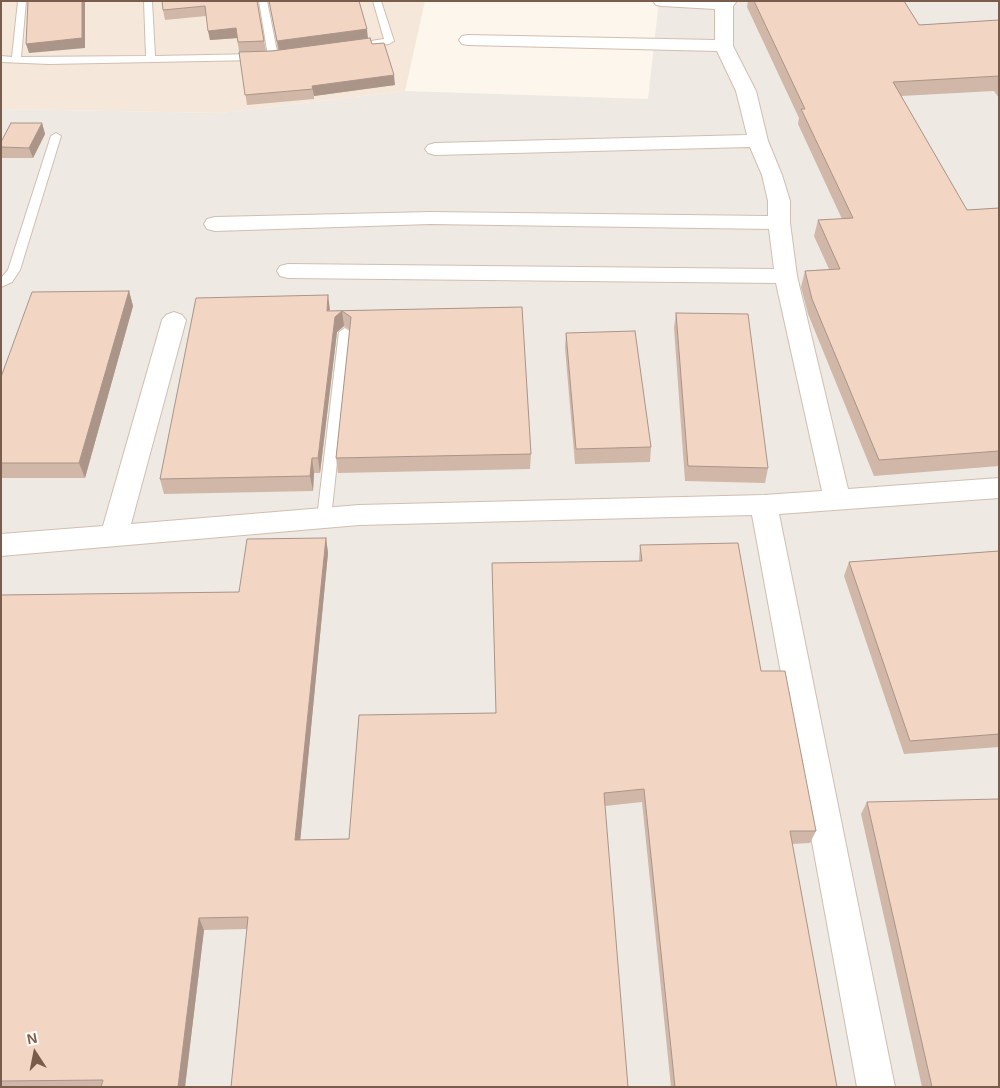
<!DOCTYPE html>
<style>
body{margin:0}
#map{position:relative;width:1000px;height:1088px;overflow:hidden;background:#fdf6ec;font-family:Arial,sans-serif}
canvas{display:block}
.frame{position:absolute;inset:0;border:2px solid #7a5c4d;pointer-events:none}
.north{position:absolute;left:10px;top:1028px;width:50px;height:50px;-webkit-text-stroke:4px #fffaf3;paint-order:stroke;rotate:349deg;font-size:14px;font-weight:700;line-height:20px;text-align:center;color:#7a5c4d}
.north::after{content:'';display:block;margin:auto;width:18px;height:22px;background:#7a5c4d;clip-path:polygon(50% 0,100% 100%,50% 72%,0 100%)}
</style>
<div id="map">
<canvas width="1000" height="1088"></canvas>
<div class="frame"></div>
<div class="north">N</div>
</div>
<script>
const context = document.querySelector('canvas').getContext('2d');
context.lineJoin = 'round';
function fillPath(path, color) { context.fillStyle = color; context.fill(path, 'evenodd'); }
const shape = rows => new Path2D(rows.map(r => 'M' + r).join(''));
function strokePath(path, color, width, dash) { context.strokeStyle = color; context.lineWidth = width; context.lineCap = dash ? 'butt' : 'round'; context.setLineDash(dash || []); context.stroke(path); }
const residential = shape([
 [1,1,425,1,405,91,221,113,1,109]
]);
const industrial = shape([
 [659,1,999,1,999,1087,1,1087,1,109,221,113,405,91,648,99]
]);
const service = shape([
 [18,1,26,1,21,57,146,56,144,1,152,1,155,56,258,54,263,57,258,60,49,64,1,62,1,56,12,57,18,1],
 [259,1,267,1,278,56,276,58,270,58,268,56,259,1],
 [373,1,381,1,394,41,389,44,351,48,351,44,384,39,373,1],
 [56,133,61,136,20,270,12,282,1,287,1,278,8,270,51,136,56,133],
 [345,328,351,332,331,518,329,522,324,523,319,522,317,518,339,332,345,328]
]);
const minor = shape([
 [653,1,737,1,733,6,733,46,756,91,768,141,782,175,790,201,790,223,797,276,848,489,999,478,999,498,779,514,895,1087,857,1087,752,515,359,525,1,556,1,534,103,526,162,320,166,315,174,312,182,315,186,320,131,524,359,505,764,495,822,491,776,283,288,278,280,276,277,271,280,266,288,264,774,269,769,229,430,224,215,231,207,229,204,224,207,219,215,217,430,212,768,216,768,201,762,175,750,147,435,155,428,153,425,149,428,145,435,143,747,135,736,91,717,51,468,45,462,44,459,40,462,36,468,35,715,40,715,9,662,6,656,5,653,1]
]);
const wall = shape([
 [257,1,266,51,278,50,269,1,359,1,368,39,395,85,314,96,314,99,247,105,237,38,210,40,206,16,165,20,163,10],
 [748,1,904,1,919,25,999,20,999,98,994,91,901,96,967,210,999,208,999,466,874,476,808,314,801,287,805,271,829,269,814,236,818,220,842,219,798,124,799,118,747,7],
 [42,123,45,134,33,158,2,158,1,142],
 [129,291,133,306,85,478,1,478,1,377],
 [522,307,531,454,530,469,338,473,336,458,350,330,344,326,337,332,320,473,314,473,313,491,164,494,160,479,330,311],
 [676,313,768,468,765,483,685,481,674,328],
 [566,333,651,447,650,462,575,464,565,348],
 [326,538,328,553,300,840,349,839,496,713,639,561,640,545,761,671,816,831,810,843,792,844,837,1087,671,1087,642,802,605,806,247,929,204,930,185,1087,1,1087,1,595,239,592],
 [999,551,999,747,904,754,844,576,849,562],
 [867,802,999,1087,922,1087,861,814]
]);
const shadedWall = shape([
 [82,1,85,1,85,48,29,53,26,44],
 [236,28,238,38,210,40,208,31],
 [367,29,368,39,279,51,277,41],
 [394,75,395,85,314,96,312,86],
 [42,123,45,134,33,158,29,148],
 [129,291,133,306,85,478,79,463],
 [328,295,330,310,327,311],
 [342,311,344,326,337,332,320,473,318,458,335,317],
 [312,458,314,473,313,491,310,476],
 [326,538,328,553,299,853,295,840],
 [199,918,204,930,185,1087,178,1087]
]);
const building = shape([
 [28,1,82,1,82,38,26,44,28,1],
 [162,1,257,1,264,41,238,42,236,28,208,31,205,6,163,10,162,1],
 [269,1,359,1,367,29,277,41,269,1],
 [754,1,904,1,919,25,999,20,999,76,893,82,967,210,999,208,999,451,879,460,812,299,805,271,840,269,818,220,853,218,801,109,805,109,754,1],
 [370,38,372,44,384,43,394,75,312,86,313,89,245,95,239,52,272,51,370,38],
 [11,123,42,123,29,148,1,147,1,142,11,123],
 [129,291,79,463,1,463,1,377,32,292,129,291],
 [328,295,327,311,522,307,531,454,336,458,351,317,342,311,335,317,318,458,312,458,310,476,160,479,196,298,328,295],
 [676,313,748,314,768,468,688,466,676,313],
 [635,331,651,447,576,449,566,333,635,331],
 [326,538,295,840,349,839,359,715,496,713,492,563,642,561,640,545,738,543,761,671,785,671,816,831,790,831,837,1087,675,1087,644,789,604,793,628,1087,231,1087,248,917,199,918,178,1087,101,1087,103,1080,1,1081,1,595,239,592,247,539,326,538],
 [999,551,999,734,910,741,849,562,999,551],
 [999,799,999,1087,932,1087,867,802,999,799]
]);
fillPath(residential, '#f5e8da');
fillPath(industrial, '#efe9e4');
strokePath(service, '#d1beb0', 2);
strokePath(minor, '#d1beb0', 2);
fillPath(service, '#fff');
fillPath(minor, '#fff');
fillPath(wall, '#d1b7a8');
fillPath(shadedWall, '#aa9588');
fillPath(building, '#f3d5c3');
strokePath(building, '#aa9588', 1);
</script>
